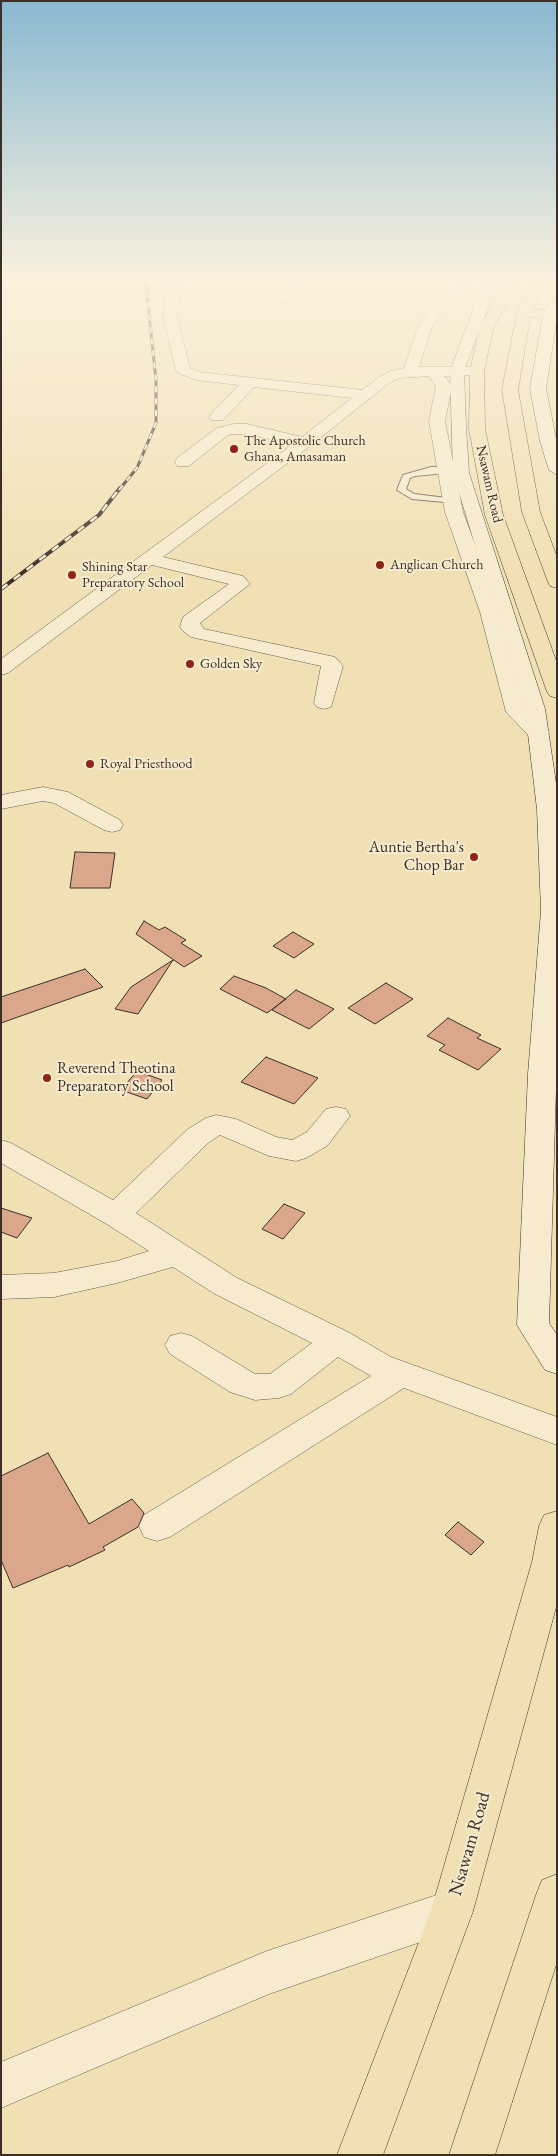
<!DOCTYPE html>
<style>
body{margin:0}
#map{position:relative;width:558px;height:2156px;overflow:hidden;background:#f1e0b3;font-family:"EB Garamond",serif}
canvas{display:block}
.frame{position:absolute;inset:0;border:2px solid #3b3029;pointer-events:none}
</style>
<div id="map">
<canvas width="558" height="2156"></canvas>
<div class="frame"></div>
</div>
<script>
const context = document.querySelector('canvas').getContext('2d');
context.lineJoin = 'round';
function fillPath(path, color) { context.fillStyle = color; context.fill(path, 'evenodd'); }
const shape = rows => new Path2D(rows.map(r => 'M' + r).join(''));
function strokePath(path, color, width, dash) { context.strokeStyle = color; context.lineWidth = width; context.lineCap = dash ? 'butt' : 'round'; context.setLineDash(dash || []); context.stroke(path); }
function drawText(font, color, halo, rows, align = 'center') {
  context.font = font + ' "EB Garamond",serif'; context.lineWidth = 4; context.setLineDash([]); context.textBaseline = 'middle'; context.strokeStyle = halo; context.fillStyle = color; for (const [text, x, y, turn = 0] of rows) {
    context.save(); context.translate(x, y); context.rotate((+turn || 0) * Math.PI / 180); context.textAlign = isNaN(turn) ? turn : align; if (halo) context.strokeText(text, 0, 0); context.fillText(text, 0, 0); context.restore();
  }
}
const building = shape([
 [75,852,115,853,110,888,70,888,75,852],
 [144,921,159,930,165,927,186,940,181,943,202,956,184,967,136,934,144,921],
 [293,932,314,944,294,958,273,946,293,932],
 [173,960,138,1014,115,1009,131,987,173,960],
 [85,969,103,987,1,1023,1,997,85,969],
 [234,976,266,988,286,999,267,1013,220,989,234,976],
 [386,983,413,999,375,1024,348,1008,386,983],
 [296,990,334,1009,309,1029,272,1010,296,990],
 [448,1018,481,1035,477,1038,501,1049,478,1070,439,1050,445,1045,427,1036,448,1018],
 [266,1057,318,1078,294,1104,241,1082,266,1057],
 [137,1071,162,1080,147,1099,121,1090,137,1071],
 [284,1204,305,1213,283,1239,262,1229,284,1204],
 [1,1208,32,1218,17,1238,1,1232,1,1208],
 [48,1453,89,1524,132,1499,144,1513,138,1527,103,1547,105,1550,69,1567,68,1565,13,1588,1,1560,1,1476,48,1453],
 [458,1522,484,1542,471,1555,445,1535,458,1522]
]);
const lane = shape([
 [431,467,446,467,450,470,446,473,415,476,410,478,406,489,414,494,455,499,455,503,412,499,397,490,403,475,431,467]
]);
const street = shape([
 [166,276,180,276,182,281,177,316,190,368,199,372,362,390,379,377,391,371,404,368,418,327,431,307,465,276,480,276,441,313,432,327,419,367,477,367,484,371,477,375,444,376,452,386,445,421,463,512,500,612,526,710,546,727,549,732,546,737,538,738,530,737,506,712,480,612,445,512,429,421,436,386,429,376,400,378,389,383,305,450,163,557,243,576,250,584,200,623,204,629,335,657,343,666,331,707,324,709,317,707,314,703,321,666,191,637,183,631,180,627,183,617,229,584,152,565,8,673,1,675,1,659,293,444,247,434,234,434,228,435,189,466,177,466,175,462,177,458,217,428,234,424,247,424,302,437,352,398,254,387,223,420,211,420,209,417,211,414,239,385,196,380,178,373,176,370,163,316,168,281,166,276],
 [295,276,309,276,290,302,280,302,278,299,295,276],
 [524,308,557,312,557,320,519,315,517,312,524,308],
 [43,787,68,792,120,820,123,825,120,830,112,832,104,830,54,803,43,801,1,809,1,795,43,787],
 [336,1107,346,1109,350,1116,327,1146,306,1158,296,1161,269,1156,220,1135,208,1143,136,1213,237,1278,348,1332,391,1357,557,1417,557,1445,404,1388,170,1537,157,1541,144,1537,139,1526,144,1515,371,1376,338,1357,291,1394,279,1398,255,1400,230,1392,170,1354,165,1345,170,1336,181,1333,192,1336,255,1374,270,1374,312,1343,215,1294,173,1267,117,1283,54,1297,1,1299,1,1275,54,1273,117,1261,149,1251,105,1223,1,1163,1,1140,11,1143,113,1200,188,1129,206,1118,216,1115,236,1119,276,1137,292,1140,307,1132,326,1109,336,1107],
 [452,1890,467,1896,473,1911,467,1926,269,1994,1,2108,1,2062,267,1951,452,1890]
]);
const secondary = shape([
 [494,276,508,276,490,302,464,371,466,426,469,473,545,709,557,790,557,1056,549,1323,557,1335,557,1374,545,1370,517,1325,528,1074,541,911,537,809,525,709,453,473,450,371,476,302,494,276],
 [557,299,557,316,546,389,557,443,557,475,549,470,540,441,530,389,543,315,552,300,557,299]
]);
const highway = shape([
 [509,276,523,276,494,326,484,371,485,429,503,515,557,663,557,698,550,696,547,692,485,515,469,429,470,371,480,326,509,276],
 [537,276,551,276,531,312,518,390,540,512,557,557,557,588,550,586,548,582,522,512,502,390,517,312,537,276],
 [557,1511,557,1604,473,1911,383,2155,337,2155,431,1911,532,1562,539,1526,544,1515,557,1511],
 [557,1874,557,1962,495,2155,449,2155,536,1895,542,1880,557,1874]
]);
const railFar1 = shape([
 [119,490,137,468,156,423,156,380,145,276]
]);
const rail = shape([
 [1,589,99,515,120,488]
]);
const markers = [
 [234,449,5,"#8f2418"],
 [380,565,5,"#8f2418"],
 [72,575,5,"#8f2418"],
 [190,664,5,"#8f2418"],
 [90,764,5,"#8f2418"],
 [474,857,5,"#8f2418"],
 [47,1078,5,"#8f2418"]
];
const farPoinames = [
 ["The Apostolic Church",244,441],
 ["Ghana, Amasaman",244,457],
 ["Anglican Church",390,565],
 ["Shining Star",82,567],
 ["Preparatory School",82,583],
 ["Golden Sky",200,664],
 ["Royal Priesthood",100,764]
];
const farStreetnames = [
 ["Nsawam Road",489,484,77]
];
const poiNames = [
 ["Auntie Bertha's",464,848],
 ["Chop Bar",464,866],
 ["Reverend Theotina",57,1069,"left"],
 ["Preparatory School",57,1087,"left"]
];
const nearStreetnames = [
 ["Nsawam Road",470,1844,-74]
];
fillPath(building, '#dba78b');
strokePath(building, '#3b3029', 1);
strokePath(lane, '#685c4c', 2);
strokePath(street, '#685c4c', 1);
strokePath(secondary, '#3b3029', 1);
strokePath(highway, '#3b3029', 1);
fillPath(lane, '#f6ebce');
fillPath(street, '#f6ebce');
fillPath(secondary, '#f6ebce');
fillPath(highway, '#f1e0b3');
strokePath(railFar1, '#3b3029', 3);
strokePath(rail, '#3b3029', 4);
strokePath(railFar1, '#f6ebce', 2, [6]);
strokePath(rail, '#f6ebce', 2.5, [8]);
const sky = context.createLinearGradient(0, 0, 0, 578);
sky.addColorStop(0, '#89b8d1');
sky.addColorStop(0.48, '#f9f1dd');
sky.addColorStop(1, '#f9f1dd00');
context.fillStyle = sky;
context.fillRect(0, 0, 558, 578);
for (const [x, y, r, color] of markers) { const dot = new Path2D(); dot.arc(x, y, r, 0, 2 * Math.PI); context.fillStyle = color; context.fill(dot); strokePath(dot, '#f6ebce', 2); }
drawText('14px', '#3b3029', '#f6ebce', farPoinames, 'left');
drawText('14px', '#3b3029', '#f6ebce', farStreetnames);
drawText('16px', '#3b3029', '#f6ebce', poiNames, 'right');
drawText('19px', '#3b3029', '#f6ebce', nearStreetnames);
</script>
